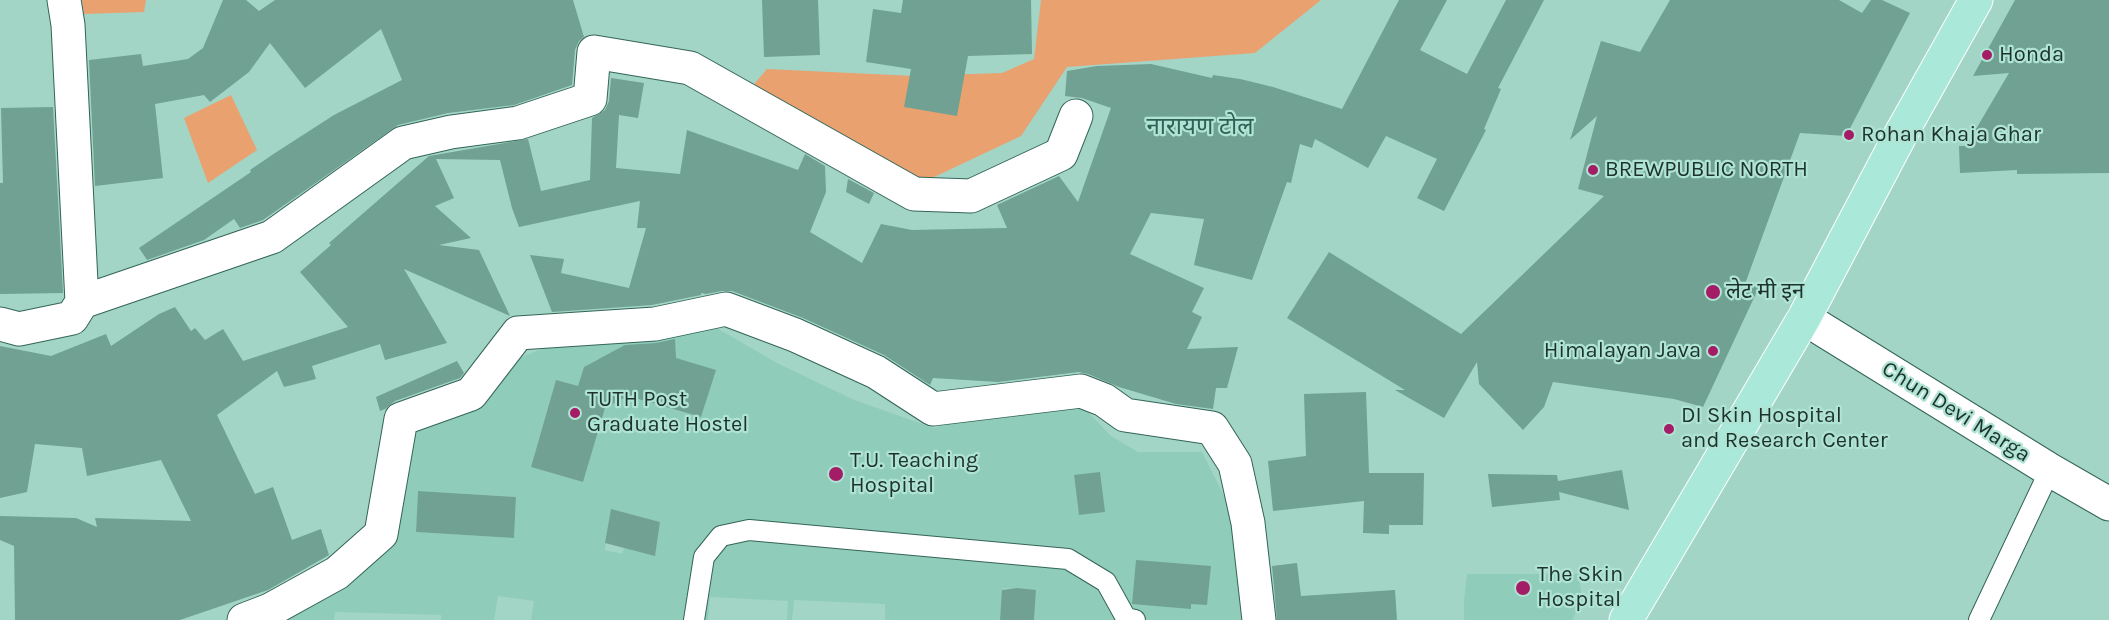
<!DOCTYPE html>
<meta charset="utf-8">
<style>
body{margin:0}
canvas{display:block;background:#a2d5c6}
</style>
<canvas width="2109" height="620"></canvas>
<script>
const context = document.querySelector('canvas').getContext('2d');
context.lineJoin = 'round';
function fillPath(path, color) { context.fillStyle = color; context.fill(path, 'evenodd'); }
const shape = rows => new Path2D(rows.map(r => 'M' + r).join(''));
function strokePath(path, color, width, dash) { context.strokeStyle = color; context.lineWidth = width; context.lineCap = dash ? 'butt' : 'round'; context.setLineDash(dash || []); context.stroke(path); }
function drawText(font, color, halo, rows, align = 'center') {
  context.font = font + ' Karla,"Noto Sans Devanagari",sans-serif'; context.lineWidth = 4.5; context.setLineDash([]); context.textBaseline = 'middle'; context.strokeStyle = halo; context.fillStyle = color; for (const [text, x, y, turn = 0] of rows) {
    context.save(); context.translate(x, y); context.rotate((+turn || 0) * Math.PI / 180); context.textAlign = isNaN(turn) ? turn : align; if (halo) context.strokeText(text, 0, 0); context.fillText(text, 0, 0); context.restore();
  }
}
const built = shape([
 [717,328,775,362,852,399,933,428,1059,401,1086,410,1111,436,1138,452,1202,452,1236,520,1247,620,1034,620,1036,590,1003,588,1000,620,885,620,885,604,794,600,792,620,787,620,788,601,710,597,708,620,531,620,534,601,498,596,494,620,441,620,441,615,335,612,334,620,279,620,342,578,417,420,517,359,574,336,652,337],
 [625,344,715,370,701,417,628,396,605,408,583,482,531,467,556,381,578,386,584,367,598,359,618,365],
 [1074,476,1104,512,1079,515],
 [418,491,516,497,514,538,416,532],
 [626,513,660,522,655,555,624,548,622,554,605,550,608,527,623,529],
 [1467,574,1579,574,1582,601,1572,620,1464,620,1464,601]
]);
const green = shape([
 [82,0,146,0,144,12,84,14],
 [1041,0,1321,0,1255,53,1067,67,1021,136,913,187,739,102,767,69,914,76,1002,73,1034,59],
 [231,95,257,150,208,183,184,118]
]);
const building = shape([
 [223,0,246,0,259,11,275,0,573,0,584,37,579,41,575,50,572,85,514,105,448,113,398,125,263,220,240,228,234,219,204,240,147,260,139,248,251,172,250,170,275,153,334,115,402,80,381,29,305,88,270,43,249,72,210,102,204,95,155,104,163,178,95,186,89,60,141,54,143,66,188,59,203,48],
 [762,0,818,0,820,55,764,57],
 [903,0,1031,0,1032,54,968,56,957,116,904,107,911,69,866,62,873,9,901,13],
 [1399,0,1447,0,1420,50,1467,74,1506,0,1544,0,1498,88,1501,89,1484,129,1486,130,1444,211,1417,198,1437,159,1386,136,1368,168,1315,139,1312,148,1300,144,1291,183,1287,182,1252,280,1194,265,1204,219,1151,213,1130,254,1204,288,1192,312,1202,317,1187,349,1238,347,1227,388,1216,388,1213,409,1176,404,1119,387,1088,374,1079,372,998,382,933,378,930,385,884,355,803,318,732,291,722,291,706,294,701,293,701,295,652,305,552,312,530,255,564,259,561,273,629,288,646,228,637,228,640,201,519,227,512,208,500,160,436,159,454,198,435,206,471,238,439,245,479,250,510,316,404,269,447,343,385,360,380,344,312,366,316,379,284,387,277,371,217,415,255,494,273,487,292,540,321,529,329,555,268,590,180,620,15,620,14,546,0,540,0,516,76,518,97,527,95,518,191,521,161,460,87,476,82,448,35,444,27,492,0,498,0,346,51,356,106,334,111,346,159,314,175,307,191,331,195,328,205,340,223,329,243,361,348,327,300,272,331,245,329,243,429,156,528,139,541,191,590,180,592,118,605,110,609,101,611,78,644,83,638,118,619,115,616,168,680,174,687,130,798,170,805,154,825,166,826,192,810,232,862,263,881,224,912,230,1007,228,997,205,1059,176,1078,202,1111,108,1082,98,1065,96,1067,71,1097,66,1151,64,1212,78,1213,75,1240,79,1273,87,1342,109],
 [1670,0,1839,0,1862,13,1871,0,1882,0,1910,13,1846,136,1800,133,1745,284,1759,287,1703,407,1674,399,1553,382,1544,407,1523,430,1479,384,1477,362,1444,418,1395,390,1405,390,1287,318,1329,252,1461,334,1604,196,1578,189,1597,116,1570,140,1601,41,1640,52],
 [2015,0,2109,0,2109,173,2017,174,2017,170,1960,173,1959,146,1966,146,2009,73,1973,76],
 [53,107,63,293,0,294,0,183,3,183,1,108],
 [848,179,874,193,869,204,846,192],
 [675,339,676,358,716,370,701,417,628,396,605,408,583,482,531,467,556,380,578,386,584,367,625,345,656,343],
 [457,361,464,373,460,378,395,401,385,409,380,411,376,397],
 [1366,392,1369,473,1424,473,1423,525,1389,525,1389,534,1363,533,1364,501,1273,511,1268,461,1306,456,1304,394],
 [1622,470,1629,510,1559,492,1560,500,1492,507,1488,474,1557,475,1558,481],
 [1100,472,1105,512,1079,515,1074,475],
 [418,491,516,497,514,538,416,532],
 [611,509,660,522,655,556,605,543],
 [1136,560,1211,566,1207,605,1191,604,1191,609,1132,604],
 [1297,563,1301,596,1395,590,1397,620,1277,620,1272,566],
 [1017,588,1036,590,1034,620,1000,620,1002,590]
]);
const lane = shape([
 [694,620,704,557,721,536,749,530,1068,559,1106,582,1126,618,1135,620],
 [1979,620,2050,470]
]);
const street = shape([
 [82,302,272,237,403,143,451,132,518,123,590,99,594,52,690,68,914,194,971,196,1061,154,1076,116],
 [0,324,19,329,72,318,82,302,68,25,64,0],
 [244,620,270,610,337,573,381,534,401,419,471,394,518,333,655,324,726,309,795,335,876,372,933,409,1081,391,1104,400,1125,415,1212,428,1235,464,1248,523,1259,620]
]);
const secondary = shape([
 [1804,318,2050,470,2109,504]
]);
const primary = shape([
 [1626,620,1804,318,1903,130,1976,0]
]);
const markers = [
 [1987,55,6,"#a41c65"],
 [1849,135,6,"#a41c65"],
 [1593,170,6,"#a41c65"],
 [1713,292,8,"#a41c65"],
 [1713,351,6,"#a41c65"],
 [575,413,6,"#a41c65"],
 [1669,429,6,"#a41c65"],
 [836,474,8,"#a41c65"],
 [1523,588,8,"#a41c65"]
];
const poiNames = [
 ["Honda",1999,55],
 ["Rohan Khaja Ghar",1861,135],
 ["BREWPUBLIC NORTH",1605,170],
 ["लेट मी इन",1726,292],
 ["Himalayan Java",1701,351,"right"],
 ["TUTH Post",587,400],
 ["Graduate Hostel",587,425],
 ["DI Skin Hospital",1681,416],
 ["and Research Center",1681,441],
 ["T.U. Teaching",850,461],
 ["Hospital",850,486],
 ["The Skin",1537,575],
 ["Hospital",1537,600]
];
const streetNames = [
 ["Chun Devi Marga",1956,412,32]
];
const neighbourhoodNames = [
 ["नारायण टोल",1200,127]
];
fillPath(built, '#90ccba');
fillPath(green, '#e9a170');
fillPath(building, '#70a193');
strokePath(lane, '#346558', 22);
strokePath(street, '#346558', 35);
strokePath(secondary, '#346558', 35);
strokePath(primary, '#fff', 35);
strokePath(lane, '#fff', 20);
strokePath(street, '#fff', 33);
strokePath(secondary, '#fff', 33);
strokePath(primary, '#aae9d9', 33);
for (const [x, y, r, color] of markers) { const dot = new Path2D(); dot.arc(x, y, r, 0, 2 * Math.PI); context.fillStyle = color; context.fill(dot); strokePath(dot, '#afe3d3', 2); }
drawText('22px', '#1d322c', '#afe3d3', poiNames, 'left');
drawText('22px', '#1d322c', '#afe3d3', streetNames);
drawText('24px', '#306154', '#afe3d3', neighbourhoodNames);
</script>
